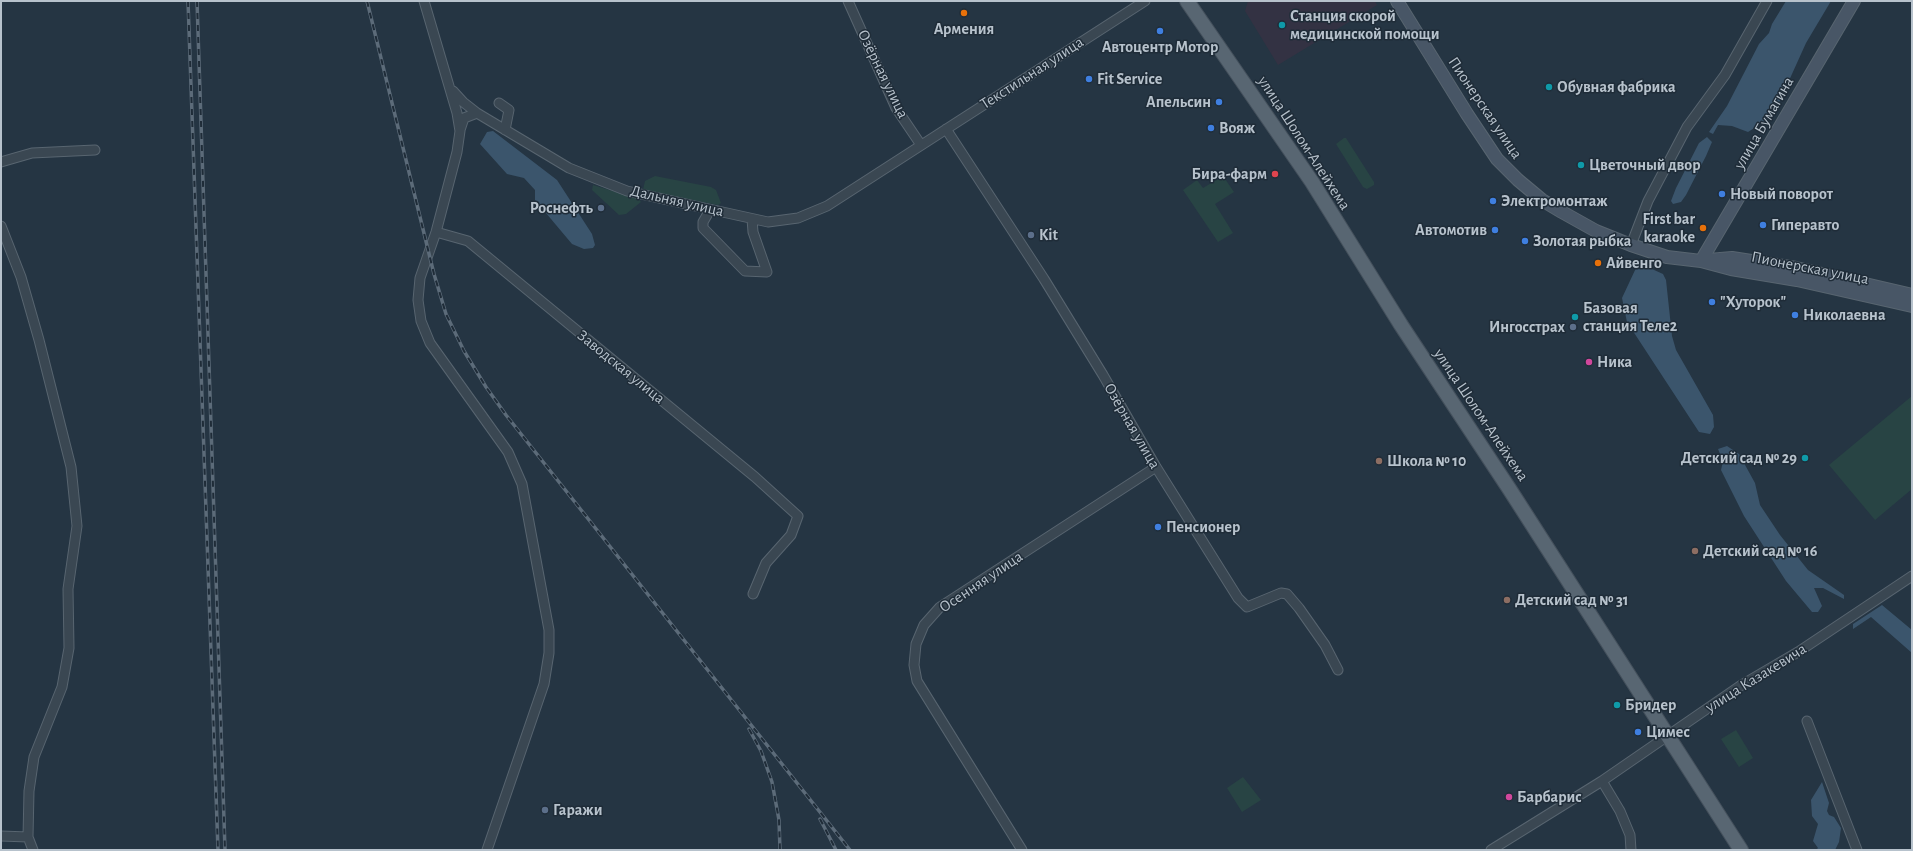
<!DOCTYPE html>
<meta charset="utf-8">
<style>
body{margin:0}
#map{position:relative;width:1913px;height:851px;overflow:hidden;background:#253543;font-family:"Alegreya Sans",sans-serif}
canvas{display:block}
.frame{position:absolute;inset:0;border:2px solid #b7c2cc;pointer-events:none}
</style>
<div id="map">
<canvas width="1913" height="851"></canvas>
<div class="frame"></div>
</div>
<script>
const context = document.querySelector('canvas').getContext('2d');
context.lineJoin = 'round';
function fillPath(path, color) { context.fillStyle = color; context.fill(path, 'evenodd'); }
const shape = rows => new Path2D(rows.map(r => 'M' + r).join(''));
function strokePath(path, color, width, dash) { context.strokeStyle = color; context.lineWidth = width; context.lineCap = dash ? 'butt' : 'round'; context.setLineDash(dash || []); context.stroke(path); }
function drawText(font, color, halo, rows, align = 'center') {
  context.font = font + ' "Alegreya Sans",sans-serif'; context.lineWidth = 3; context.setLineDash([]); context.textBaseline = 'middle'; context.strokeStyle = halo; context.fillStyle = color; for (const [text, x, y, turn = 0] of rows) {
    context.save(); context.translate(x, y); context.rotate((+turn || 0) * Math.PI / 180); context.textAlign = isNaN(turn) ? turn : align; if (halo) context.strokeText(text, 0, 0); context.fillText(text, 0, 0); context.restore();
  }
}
const medical = shape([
 [1248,1,1375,1,1377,5,1278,65,1245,11]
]);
const green = shape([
 [1344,138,1346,138,1374,182,1374,185,1367,189,1363,187,1336,144],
 [655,176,711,187,716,190,721,203,718,205,643,190,645,181],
 [1223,176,1234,192,1215,204,1233,233,1218,242,1183,190,1197,180,1203,188],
 [593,185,639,199,641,202,626,214,619,215,592,190],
 [1912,396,1912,489,1875,520,1829,465],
 [1736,730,1753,758,1739,767,1721,739],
 [1243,777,1261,800,1242,812,1227,788]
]);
const water = shape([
 [1786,1,1831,1,1806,43,1773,116,1748,132,1732,126,1718,125,1713,134,1709,132,1727,106,1759,44,1769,33,1772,24],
 [493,131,557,180,592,234,595,245,593,248,584,249,572,244,535,200,535,190,524,178,507,174,480,144,487,132],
 [1707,137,1712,142,1706,156,1686,195,1681,202,1673,204,1671,201,1676,188,1699,143],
 [1643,265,1663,274,1666,280,1672,336,1676,350,1713,415,1714,427,1710,434,1699,432,1627,322,1622,298,1636,268],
 [1727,446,1739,454,1755,483,1760,505,1780,535,1808,570,1844,595,1844,599,1823,588,1814,588,1822,606,1818,612,1812,612,1786,581,1744,516,1721,470,1723,461,1718,449],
 [1882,605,1912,630,1912,653,1871,617,1853,629,1853,624],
 [1822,782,1829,803,1827,811,1829,815,1834,817,1841,828,1839,842,1835,850,1816,850,1818,848,1813,841,1818,824,1812,816,1811,800]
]);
const minor = shape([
 [424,1,457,113,460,131,457,152,436,232,420,278,418,300,421,321,430,343,508,452,522,484,549,630,549,653,544,684,487,850],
 [848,1,896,108,921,145],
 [453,91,463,102,477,113,569,168,627,191,768,222,798,218,827,206,1145,1],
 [499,103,509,110,505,130],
 [946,129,1044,279,1103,375,1156,467,1238,598,1247,607,1281,593,1287,594,1299,608,1325,645,1338,670],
 [460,130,464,118,477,113],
 [1,162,32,153,95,150],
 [710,210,703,222,703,228,745,271,767,272,753,232,752,219],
 [1,226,21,277,39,340,71,467,77,526,68,589,69,648,62,687,34,757,29,791,28,837,33,850],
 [436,232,468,241,755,477,798,516,791,535,766,563,753,594],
 [1631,245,1648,201,1687,127,1725,75,1767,1],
 [1807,721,1857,850],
 [1602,781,1620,811,1630,835,1631,850],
 [1,836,28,837],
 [1022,850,917,681,914,665,916,644,924,625,940,607,1156,467],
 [1491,850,1602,781,1740,686,1798,652,1912,576]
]);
const secondary = shape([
 [1397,1,1467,114,1497,159,1518,180,1542,200,1562,212,1596,231,1631,245,1667,257,1701,261,1731,269,1797,280,1912,306],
 [1709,260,1732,258,1796,268,1912,295],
 [1701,261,1854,1]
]);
const primary = shape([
 [1187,1,1312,182,1401,325,1510,490,1741,850]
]);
const rail = shape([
 [188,1,218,850],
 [197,1,225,850],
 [367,1,434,274,446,314,464,351,486,387,506,415,850,850],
 [749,729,761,751,772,782,779,820,780,850],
 [820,819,836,850]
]);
const markers = [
 [964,13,4,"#e8710a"],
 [1282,25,4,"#0f9aa8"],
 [1160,31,4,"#3f7fe0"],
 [1089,79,4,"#3f7fe0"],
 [1549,87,4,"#0f9aa8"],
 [1219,102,4,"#3f7fe0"],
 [1211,128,4,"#3f7fe0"],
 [1581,165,4,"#0f9aa8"],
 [1275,174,4,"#e0444e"],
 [1722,194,4,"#3f7fe0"],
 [1493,201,4,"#3f7fe0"],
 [601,208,4,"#5c6f8a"],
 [1763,225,4,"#3f7fe0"],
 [1703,228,4,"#e8710a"],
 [1495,230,4,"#3f7fe0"],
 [1031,235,4,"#5c6f8a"],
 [1525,241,4,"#3f7fe0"],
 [1598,263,4,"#e8710a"],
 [1712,302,4,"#3f7fe0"],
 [1795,315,4,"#3f7fe0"],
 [1575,317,4,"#0f9aa8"],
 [1573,327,4,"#5c6f8a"],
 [1589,362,4,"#d1479c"],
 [1805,458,4,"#0f9aa8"],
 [1379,461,4,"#8d6e63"],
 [1158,527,4,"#3f7fe0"],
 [1695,551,4,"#8d6e63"],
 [1507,600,4,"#8d6e63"],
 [1617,705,4,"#0f9aa8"],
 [1638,732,4,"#3f7fe0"],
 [1509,797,4,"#d1479c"],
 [545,810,4,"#5c6f8a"]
];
const poiNames = [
 ["Станция скорой",1290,16],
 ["медицинской помощи",1290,34],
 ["Армения",964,29,"center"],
 ["Автоцентр Мотор",1160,47,"center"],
 ["Fit Service",1097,79],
 ["Обувная фабрика",1557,87],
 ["Апельсин",1211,102,"right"],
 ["Вояж",1219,128],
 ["Цветочный двор",1589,165],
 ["Бира-фарм",1267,174,"right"],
 ["Новый поворот",1730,194],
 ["Электромонтаж",1501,201],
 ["Роснефть",593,208,"right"],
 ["First bar",1695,219,"right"],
 ["karaoke",1695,237,"right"],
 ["Гиперавто",1771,225],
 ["Автомотив",1487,230,"right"],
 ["Kit",1039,235],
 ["Золотая рыбка",1533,241],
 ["Айвенго",1606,263],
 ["\"Хуторок\"",1720,302],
 ["Базовая",1583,308],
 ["станция Теле2",1583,326],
 ["Николаевна",1803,315],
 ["Ингосстрах",1565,327,"right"],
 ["Ника",1597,362],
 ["Детский сад № 29",1797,458,"right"],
 ["Школа № 10",1387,461],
 ["Пенсионер",1166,527],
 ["Детский сад № 16",1703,551],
 ["Детский сад № 31",1515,600],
 ["Бридер",1625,705],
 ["Цимес",1646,732],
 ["Барбарис",1517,797],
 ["Гаражи",553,810]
];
const streetNames = [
 ["Текстильная улица",1032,73,-33],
 ["Озёрная улица",883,74,64],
 ["Пионерская улица",1485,108,56],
 ["улица Бумагина",1764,123,-60],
 ["улица Шолом-Алейхема",1304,143,57],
 ["Дальняя улица",677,201,13],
 ["Пионерская улица",1810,268,11],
 ["Заводская улица",621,367,39],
 ["улица Шолом-Алейхема",1481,415,56],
 ["Озёрная улица",1132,426,60],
 ["Осенняя улица",981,582,-34],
 ["улица Казакевича",1756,678,-32]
];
fillPath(medical, '#333243');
fillPath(green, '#284444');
fillPath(water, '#3b556c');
strokePath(minor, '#586570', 11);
strokePath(secondary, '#586570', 14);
strokePath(primary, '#44505c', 16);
strokePath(minor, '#3a4752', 9);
strokePath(secondary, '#485666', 12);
strokePath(primary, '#586672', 14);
strokePath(rail, '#5c6b79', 3.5);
strokePath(rail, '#1f2c38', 2, [6]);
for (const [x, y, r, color] of markers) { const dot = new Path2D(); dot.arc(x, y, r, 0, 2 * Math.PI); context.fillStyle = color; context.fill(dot); strokePath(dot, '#1f2c38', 1.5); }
drawText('bold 16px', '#b7c2cc', '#1f2c38', poiNames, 'left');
drawText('16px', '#b7c2cc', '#1f2c38', streetNames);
</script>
